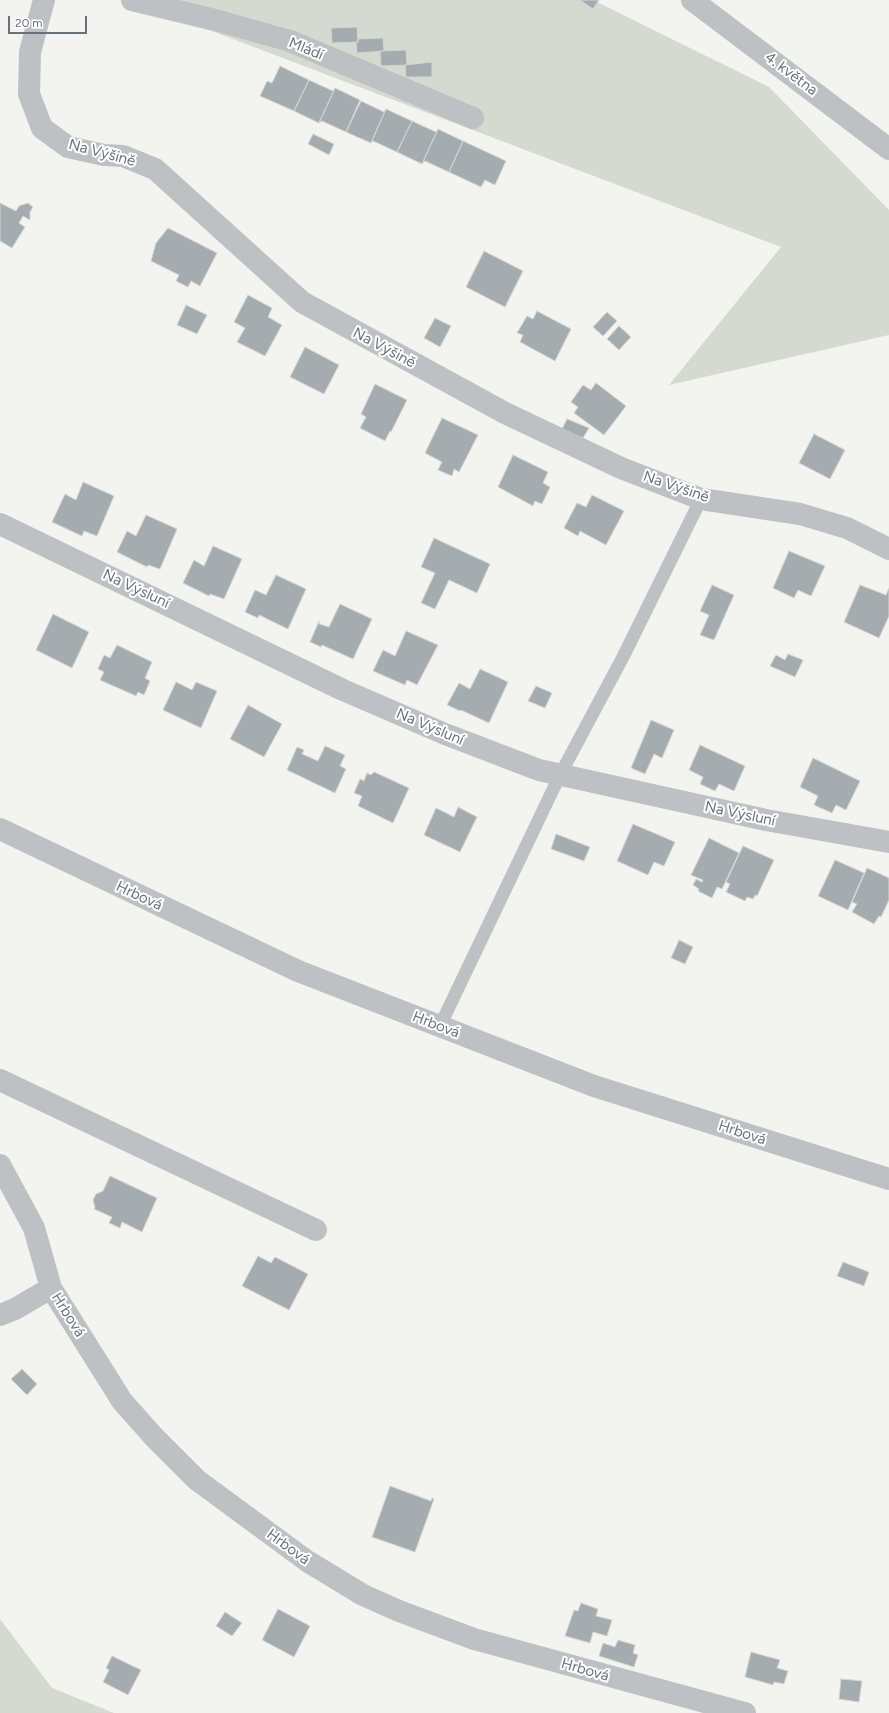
<!DOCTYPE html>
<meta charset="utf-8">
<style>
body{margin:0}
#map{position:relative;width:889px;height:1713px;overflow:hidden;background:#f3f3f0;font-family:Figtree,sans-serif}
canvas{display:block}
.scale{position:absolute;left:8px;top:16px;width:79px;height:18px;box-sizing:border-box;border:2px solid #66737d;border-top:0;padding-left:5px;font-size:12px;line-height:14px;white-space:nowrap;color:#66737d;-webkit-text-stroke:3px #fff;paint-order:stroke}
</style>
<div id="map">
<canvas width="889" height="1713"></canvas>
<div class="scale">20 m</div>
</div>
<script>
const context = document.querySelector('canvas').getContext('2d');
context.lineJoin = 'round';
function fillPath(path, color) { context.fillStyle = color; context.fill(path, 'evenodd'); }
const shape = rows => new Path2D(rows.map(r => 'M' + r).join(''));
function strokePath(path, color, width, dash) { context.strokeStyle = color; context.lineWidth = width; context.lineCap = dash ? 'butt' : 'round'; context.setLineDash(dash || []); context.stroke(path); }
function drawText(font, color, halo, rows, align = 'center') {
  context.font = font + ' Figtree,sans-serif'; context.lineWidth = 4; context.setLineDash([]); context.textBaseline = 'middle'; context.strokeStyle = halo; context.fillStyle = color; for (const [text, x, y, turn = 0] of rows) {
    context.save(); context.translate(x, y); context.rotate((+turn || 0) * Math.PI / 180); context.textAlign = isNaN(turn) ? turn : align; if (halo) context.strokeText(text, 0, 0); context.fillText(text, 0, 0); context.restore();
  }
}
const green = shape([
 [130,0,593,0,769,87,889,210,889,335,669,385,781,247],
 [0,1619,52,1688,114,1713,0,1713]
]);
const building = shape([
 [580,0,599,0,593,9,580,0],
 [357,27,358,42,332,43,331,28,357,27],
 [383,38,384,51,357,53,356,42,358,42,358,39,383,38],
 [406,50,407,65,381,66,380,51,406,50],
 [432,62,432,77,406,77,405,65,432,62],
 [280,66,309,80,294,111,260,96,267,81,272,83,280,66],
 [309,80,333,91,335,88,319,123,294,111,309,80],
 [335,88,360,100,346,132,322,121,319,123,335,88],
 [361,101,384,112,386,109,371,143,346,132,361,101],
 [386,109,412,121,397,152,373,141,371,143,386,109],
 [412,121,436,132,438,129,422,164,397,152,412,121],
 [438,129,463,141,449,172,425,161,422,164,438,129],
 [313,134,334,144,329,155,308,144,313,134],
 [463,141,506,161,495,185,485,180,481,187,449,172,463,141],
 [0,203,16,211,19,206,28,203,33,207,30,212,30,220,23,216,19,223,25,227,12,248,0,241,0,203],
 [168,228,217,253,200,286,191,281,188,287,176,281,179,275,151,261,156,243,168,228],
 [484,251,523,271,505,307,466,287,484,251],
 [248,295,272,308,268,317,282,325,265,356,237,342,245,328,234,322,248,295],
 [186,305,207,315,197,334,177,325,186,305],
 [537,311,571,329,555,361,520,342,523,335,517,333,527,316,533,319,537,311],
 [607,312,617,321,603,336,593,327,607,312],
 [435,318,451,326,440,347,424,338,435,318],
 [619,326,631,337,619,350,607,339,619,326],
 [305,347,339,365,324,394,290,377,305,347],
 [596,383,626,406,604,435,574,413,578,407,571,402,583,385,591,390,596,383],
 [375,384,407,400,391,432,390,431,385,441,360,428,366,417,361,414,375,384],
 [442,418,478,435,459,472,454,469,452,476,438,470,442,462,425,453,442,418],
 [567,419,589,428,583,438,562,429,567,419],
 [814,434,845,450,830,479,799,463,814,434],
 [513,455,548,472,543,483,550,487,542,504,535,501,533,506,498,487,513,455],
 [83,482,114,496,97,536,84,531,82,536,52,522,65,494,76,500,83,482],
 [592,495,624,511,606,545,580,531,578,536,564,528,577,503,586,507,592,495],
 [146,515,177,529,160,569,148,565,147,567,117,552,127,531,136,536,146,515],
 [434,538,490,564,477,593,449,580,435,609,421,603,435,573,421,567,434,538],
 [213,546,242,559,224,599,210,594,209,596,183,583,194,560,204,566,213,546],
 [789,551,825,566,811,596,798,590,794,598,773,588,789,551],
 [276,575,306,589,288,629,259,615,258,618,245,612,255,590,266,595,276,575],
 [712,585,734,595,714,640,700,635,709,615,700,611,712,585],
 [860,585,886,595,889,588,889,616,879,638,844,622,860,585],
 [340,604,372,619,353,659,322,645,321,647,310,642,319,621,319,624,329,627,340,604],
 [53,614,89,632,72,668,36,650,53,614],
 [406,631,438,645,417,685,407,680,405,685,373,671,383,650,395,656,406,631],
 [117,645,152,662,145,678,150,681,144,695,138,692,136,696,100,680,104,672,98,669,104,655,110,658,117,645],
 [788,654,803,660,795,677,770,666,776,655,785,660,788,654],
 [480,669,508,682,489,723,461,710,460,711,447,705,459,683,470,689,480,669],
 [176,682,192,690,196,682,217,691,201,728,163,710,176,682],
 [536,686,552,693,545,708,528,701,536,686],
 [248,705,282,724,264,757,230,739,248,705],
 [651,720,674,730,662,758,654,754,645,774,631,768,651,720],
 [700,745,745,766,734,791,719,784,715,791,700,784,703,777,689,770,700,745],
 [325,746,345,755,340,766,346,769,335,793,287,770,297,747,304,750,302,754,318,761,325,746],
 [813,758,860,781,846,810,836,805,832,813,814,805,818,796,800,787,813,758],
 [374,772,409,788,393,823,358,806,362,796,354,793,360,779,364,781,367,773,371,775,374,772],
 [458,807,477,817,460,852,424,835,436,808,454,817,458,807],
 [633,824,675,842,664,866,654,862,648,875,617,861,633,824],
 [556,834,590,847,584,861,551,849,556,834],
 [709,838,739,853,722,889,717,887,712,898,698,891,699,889,693,885,696,879,702,882,703,880,691,875,709,838],
 [743,846,774,860,757,896,755,895,753,899,747,897,745,901,726,892,730,884,726,882,743,846],
 [835,860,864,873,848,910,818,896,835,860],
 [867,868,889,878,889,900,881,917,879,916,874,924,852,912,857,904,852,902,867,868],
 [679,940,693,947,685,964,671,958,679,940],
 [110,1176,157,1198,142,1232,122,1222,120,1228,109,1223,112,1217,94,1209,95,1207,93,1200,96,1194,103,1191,110,1176],
 [258,1256,271,1263,275,1257,308,1274,289,1310,242,1286,258,1256],
 [843,1262,869,1272,864,1286,837,1276,843,1262],
 [22,1369,37,1384,27,1395,11,1379,22,1369],
 [390,1486,431,1501,432,1498,434,1499,415,1552,372,1537,390,1486],
 [581,1603,598,1609,596,1616,612,1620,607,1636,593,1632,590,1643,565,1636,574,1610,578,1611,581,1603],
 [278,1609,310,1626,294,1657,262,1640,278,1609],
 [225,1612,242,1623,232,1636,216,1626,225,1612],
 [618,1640,635,1645,633,1653,638,1655,634,1667,599,1656,603,1643,615,1647,618,1640],
 [751,1652,780,1660,777,1668,788,1671,784,1684,774,1682,773,1685,745,1677,751,1652],
 [112,1656,141,1670,128,1695,103,1682,109,1670,106,1668,112,1656],
 [841,1679,862,1681,859,1702,839,1699,841,1679]
]);
const service = shape([
 [440,1026,560,775,623,657,701,499]
]);
const minor = shape([
 [44,0,30,52,29,94,42,128,68,147,104,155,123,156,155,169,302,302,505,413,621,468,701,499,800,514,847,528,889,549],
 [132,0,219,21,290,41,473,118],
 [0,524,343,690,445,734,539,770,766,820,889,842],
 [0,829,298,971,594,1086,889,1179],
 [0,1080,316,1230],
 [0,1165,34,1228,51,1288,122,1401,154,1437,197,1480,307,1561,363,1595,399,1611,474,1639,745,1713],
 [0,1315,15,1309,51,1288]
]);
const tertiary = shape([
 [692,0,889,149]
]);
const streetNames = [
 ["Mládí",306,49,22],
 ["4. května",791,74,37],
 ["Na Výšině",102,153,15],
 ["Na Výšině",384,348,28],
 ["Na Výšině",676,487,19],
 ["Na Výsluní",136,589,25],
 ["Na Výsluní",430,727,23],
 ["Na Výsluní",740,814,12],
 ["Hrbová",139,896,25],
 ["Hrbová",436,1025,21],
 ["Hrbová",742,1133,18],
 ["Hrbová",68,1315,58],
 ["Hrbová",288,1547,36],
 ["Hrbová",585,1670,16]
];
fillPath(green, '#d5dad1');
fillPath(building, '#a5acaf');
strokePath(building, '#d4d4d3', 1);
strokePath(service, '#bdc1c3', 13);
strokePath(minor, '#bdc1c3', 22);
strokePath(tertiary, '#bdc1c3', 22);
drawText('15px', '#66737d', '#fff', streetNames);
</script>
